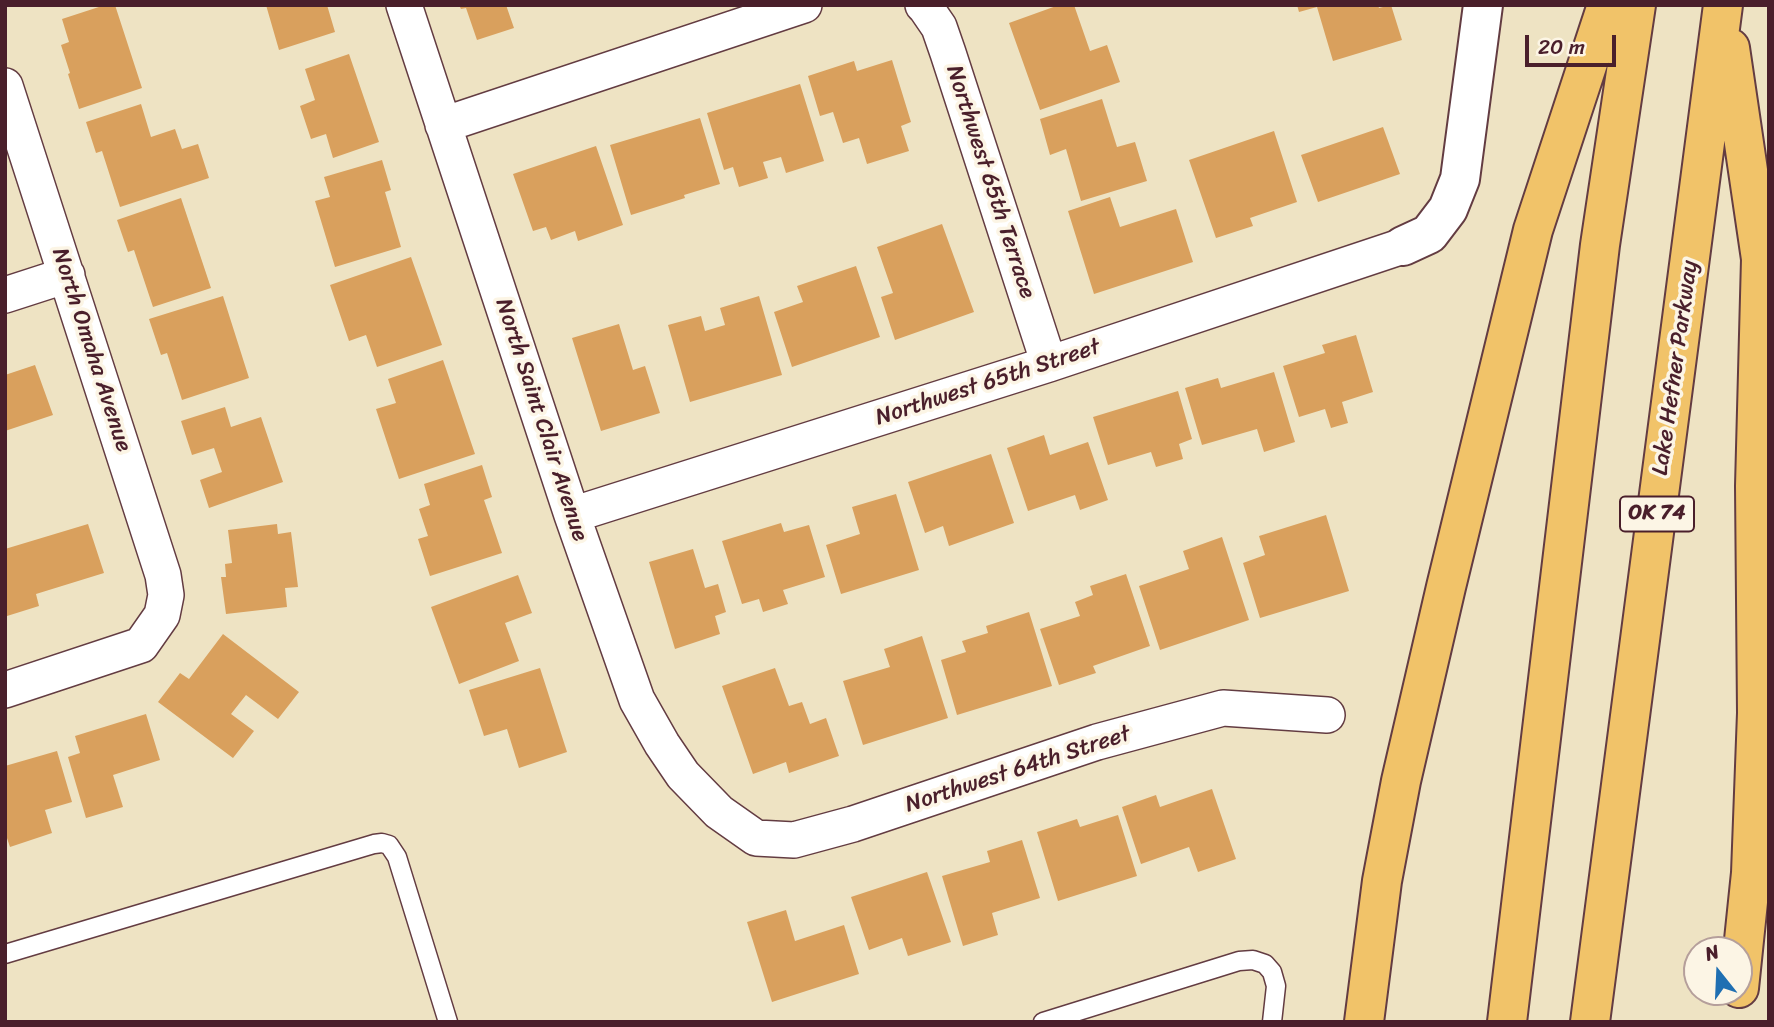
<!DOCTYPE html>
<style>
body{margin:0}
#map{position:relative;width:1774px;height:1027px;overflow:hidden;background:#eee3c3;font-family:Sriracha,sans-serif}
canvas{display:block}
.frame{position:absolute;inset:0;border:7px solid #4a1f2b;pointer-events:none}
.north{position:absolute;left:1683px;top:936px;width:70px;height:70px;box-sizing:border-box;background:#fcf5e5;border:2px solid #b59f9b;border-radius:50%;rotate:342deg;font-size:19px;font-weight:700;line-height:28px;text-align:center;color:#4a1f2b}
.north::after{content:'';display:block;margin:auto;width:24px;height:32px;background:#1f6fb2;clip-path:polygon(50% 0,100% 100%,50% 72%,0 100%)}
.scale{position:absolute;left:1525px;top:35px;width:91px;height:32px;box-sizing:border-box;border:4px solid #4a1f2b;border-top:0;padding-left:9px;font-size:21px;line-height:24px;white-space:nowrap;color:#4a1f2b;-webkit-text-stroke:5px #fcf5e5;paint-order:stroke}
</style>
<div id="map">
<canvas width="1774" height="1027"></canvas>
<div class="frame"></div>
<div class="north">N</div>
<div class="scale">20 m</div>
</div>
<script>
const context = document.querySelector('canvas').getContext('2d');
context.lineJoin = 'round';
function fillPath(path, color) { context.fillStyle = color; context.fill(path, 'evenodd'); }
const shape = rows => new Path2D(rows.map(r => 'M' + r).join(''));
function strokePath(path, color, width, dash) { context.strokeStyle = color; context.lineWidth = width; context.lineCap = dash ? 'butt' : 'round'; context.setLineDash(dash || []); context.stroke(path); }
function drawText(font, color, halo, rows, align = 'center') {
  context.font = font + ' Sriracha,sans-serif'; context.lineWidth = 7; context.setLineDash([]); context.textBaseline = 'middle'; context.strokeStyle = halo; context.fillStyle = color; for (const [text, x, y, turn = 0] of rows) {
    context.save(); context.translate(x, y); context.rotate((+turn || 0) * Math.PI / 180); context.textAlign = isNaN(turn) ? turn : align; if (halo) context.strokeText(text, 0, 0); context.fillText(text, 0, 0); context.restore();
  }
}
const building = shape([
 [105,5,115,5,142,88,79,109,68,74,70,73,61,45,69,42,62,19],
 [266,5,327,5,335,32,279,50],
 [459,5,506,5,514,28,477,40,466,8,461,9],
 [1059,5,1074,5,1090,51,1107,45,1120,82,1040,110,1009,23],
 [1297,5,1378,5,1379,8,1391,5,1402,40,1333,61,1317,7,1299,12],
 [349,54,379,142,333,158,326,134,311,139,300,106,315,100,305,69],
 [892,60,911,122,901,126,909,151,867,164,859,138,843,143,833,112,820,116,808,76,854,61,857,71],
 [800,84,824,161,786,173,781,157,763,162,768,178,739,187,733,167,724,170,707,113],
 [1102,99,1117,147,1135,142,1147,181,1081,201,1066,149,1050,155,1040,119],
 [141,104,151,137,175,129,182,149,198,144,209,178,120,207,102,151,96,153,86,122],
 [700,118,720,184,684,195,685,198,631,215,610,145],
 [1383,127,1400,174,1318,202,1301,155],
 [1274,131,1297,202,1250,218,1253,226,1216,238,1189,160],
 [596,146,623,225,578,241,575,231,551,240,546,227,533,231,513,174],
 [382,160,391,190,385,192,401,247,335,267,315,201,330,197,324,177],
 [1110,197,1120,227,1176,209,1193,262,1094,294,1068,211],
 [181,198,211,288,153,307,134,250,128,252,117,220],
 [942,224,974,312,895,340,881,297,893,293,877,247],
 [411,257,442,345,377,367,366,335,349,341,330,285],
 [856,266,880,337,792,367,774,312,803,302,797,286],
 [223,296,249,378,182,400,167,353,161,355,149,319],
 [759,296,782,375,690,402,668,325,701,316,705,331,725,325,720,308],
 [619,324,633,370,645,366,660,413,601,431,572,338],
 [1356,335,1373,392,1342,402,1348,423,1331,428,1325,409,1299,417,1283,366,1325,353,1322,345],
 [443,360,475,454,399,479,376,409,396,403,388,379],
 [35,365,53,415,5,431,5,375],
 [1274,372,1295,442,1264,452,1257,429,1202,445,1185,388,1218,378,1221,388],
 [1178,391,1192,439,1179,444,1183,459,1156,467,1151,452,1108,465,1093,417],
 [225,407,231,427,261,417,283,482,209,508,200,480,222,472,214,448,192,455,181,421],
 [1044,435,1050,455,1088,442,1108,500,1080,510,1075,495,1028,511,1007,448],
 [991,454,1014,523,949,546,943,526,925,533,908,482],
 [482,465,492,497,484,500,502,553,430,576,418,539,428,536,419,509,430,505,424,484],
 [896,494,919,570,841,594,826,545,860,534,852,507],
 [1326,515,1349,591,1260,618,1243,563,1265,555,1259,536],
 [781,523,784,532,809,525,825,577,783,590,788,604,763,612,759,599,742,604,722,541],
 [88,524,104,573,36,594,39,606,7,616,5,610,5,549],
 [277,524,278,534,291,532,298,587,285,588,287,607,226,614,221,577,226,577,225,564,232,563,228,530],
 [1222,537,1249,620,1160,650,1139,586,1189,569,1183,551],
 [693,549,705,588,718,584,726,612,715,616,720,634,675,649,649,562],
 [1126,574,1150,646,1093,666,1096,673,1059,685,1040,629,1080,616,1075,602,1093,595,1090,586],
 [518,575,532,613,505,623,519,661,459,684,431,607],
 [1029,612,1052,686,957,715,941,660,966,652,962,641,988,633,986,626],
 [223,634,299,692,278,719,246,695,231,714,254,731,233,758,158,702,180,673,189,679],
 [922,636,948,718,863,745,843,681,890,667,884,649],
 [540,668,567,752,519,768,507,729,484,736,469,690],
 [775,668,789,706,802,702,810,724,826,718,839,756,789,773,786,762,753,774,722,686],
 [146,714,160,760,113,775,123,807,86,818,68,757,80,753,75,736],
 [57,751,72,802,45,810,52,833,10,847,5,832,5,766],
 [1212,789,1236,859,1198,872,1189,847,1141,864,1122,807,1156,795,1160,807],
 [1118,815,1137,876,1058,901,1037,832,1077,819,1080,827],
 [1022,840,1040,898,992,913,998,935,963,946,942,876,990,862,987,851],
 [927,872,951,942,908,956,902,938,869,950,851,897],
 [786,910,795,941,844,925,859,974,772,1002,747,922]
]);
const service = shape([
 [5,954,374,844,382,843,389,845,397,857,448,1022],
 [1043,1022,1239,961,1253,960,1265,964,1272,972,1276,986,1272,1022]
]);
const minor = shape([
 [404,5,572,515,637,700,662,744,683,775,719,812,756,838,794,840,853,824,1097,742,1223,708,1327,715],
 [923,5,926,8,939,27,948,53,1049,364],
 [5,86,163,575,166,595,162,615,141,645,5,690],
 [443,125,804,5],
 [5,295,67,275],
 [572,515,1049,364,1403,246]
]);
const tertiary = shape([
 [1403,246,1429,234,1448,209,1460,179,1483,5]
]);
const motorway = shape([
 [1730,48,1761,259,1755,486,1757,713,1751,873,1739,988],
 [1364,1022,1382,881,1401,781,1446,587,1533,230,1607,5],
 [1507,1022,1600,245,1636,5],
 [1590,1022,1723,5]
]);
const shields = [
 [1657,514,74]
];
const shieldNames = [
 ["OK 74",1657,514]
];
const streetNames = [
 ["Northwest 65th Terrace",990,182,72],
 ["North Omaha Avenue",91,350,72],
 ["Lake Hefner Parkway",1676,368,-82],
 ["Northwest 65th Street",988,383,-18],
 ["North Saint Clair Avenue",541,420,72],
 ["Northwest 64th Street",1018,770,-18]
];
fillPath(building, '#d9a05d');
strokePath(service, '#633c42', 21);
strokePath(minor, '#633c42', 38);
strokePath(tertiary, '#633c42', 42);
strokePath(motorway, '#633c42', 42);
strokePath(service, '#fff', 18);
strokePath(minor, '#fff', 35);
strokePath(tertiary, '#fff', 38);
strokePath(motorway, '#f1c369', 38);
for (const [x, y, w] of shields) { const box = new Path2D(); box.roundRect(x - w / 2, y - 17.5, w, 35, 5); context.fillStyle = '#fcf5e5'; context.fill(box); strokePath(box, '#4a1f2b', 2); }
drawText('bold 21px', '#4a1f2b', null, shieldNames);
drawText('23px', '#4a1f2b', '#fcf5e5', streetNames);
</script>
